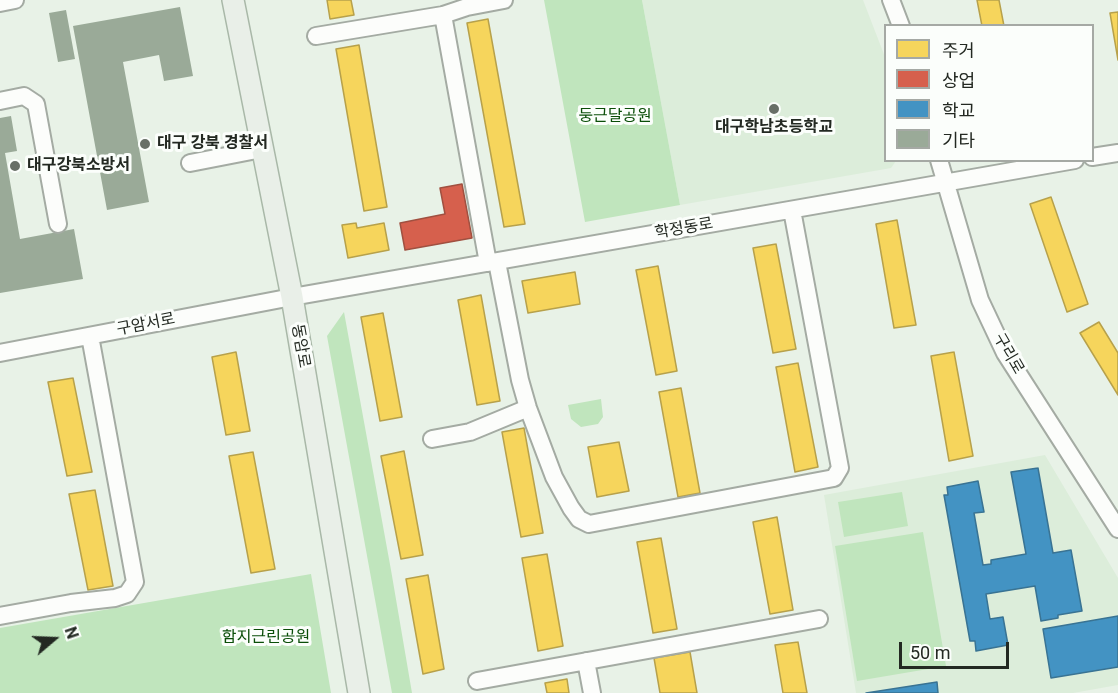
<!DOCTYPE html>
<meta charset="utf-8">
<style>
body{margin:0}
#map{position:relative;width:1118px;height:693px;overflow:hidden;background:#e8f2e7;font-family:Roboto,"Noto Sans KR",sans-serif}
canvas{display:block}
.legend{position:absolute;left:884px;top:24px;width:210px;height:138px;box-sizing:border-box;background:#fbfefb;border:2px solid #a5a9a4;margin:0;padding:8px 10px;list-style:none;font-size:18px;color:#232922}
.legend li{display:flex;align-items:center;gap:12px;height:30px}
.legend b{width:30px;border:2px solid #a5a9a4}
.north{position:absolute;left:24px;top:609px;width:60px;height:60px;-webkit-text-stroke:4px #fbfefb;paint-order:stroke;rotate:71deg;font-size:16px;font-weight:700;line-height:24px;text-align:center;color:#232922}
.north::after{content:'';display:block;margin:auto;width:21px;height:27px;background:#232922;clip-path:polygon(50% 0,100% 100%,50% 72%,0 100%)}
.scale{position:absolute;left:899px;top:642px;width:110px;height:27px;box-sizing:border-box;border:3px solid #232922;border-top:0;padding-left:8px;font-size:18px;line-height:21px;white-space:nowrap;color:#232922;-webkit-text-stroke:4px #fbfefb;paint-order:stroke}
</style>
<div id="map">
<canvas width="1118" height="693"></canvas>
<ul class="legend">
<li><b style="height:16px;background:#f6d55c"></b>주거</li>
<li><b style="height:16px;background:#d6604d"></b>상업</li>
<li><b style="height:16px;background:#4393c3"></b>학교</li>
<li><b style="height:16px;background:#9aaa98"></b>기타</li>
</ul>
<div class="north">N</div>
<div class="scale">50 m</div>
</div>
<script>
const context = document.querySelector('canvas').getContext('2d');
context.lineJoin = 'round';
function fillPath(path, color) { context.fillStyle = color; context.fill(path, 'evenodd'); }
const shape = rows => new Path2D(rows.map(r => 'M' + r).join(''));
function strokePath(path, color, width, dash) { context.strokeStyle = color; context.lineWidth = width; context.lineCap = dash ? 'butt' : 'round'; context.setLineDash(dash || []); context.stroke(path); }
function drawText(font, color, halo, rows, align = 'center') {
  context.font = font + ' Roboto,"Noto Sans KR",sans-serif'; context.lineWidth = 6; context.setLineDash([]); context.textBaseline = 'middle'; context.strokeStyle = halo; context.fillStyle = color; for (const [text, x, y, turn = 0] of rows) {
    context.save(); context.translate(x, y); context.rotate((+turn || 0) * Math.PI / 180); context.textAlign = isNaN(turn) ? turn : align; if (halo) context.strokeText(text, 0, 0); context.fillText(text, 0, 0); context.restore();
  }
}
const built = shape([
 [642,0,863,0,885,57,886,160,896,161,891,168,680,205],
 [1045,455,1118,578,1118,685,1073,693,856,693,824,495]
]);
const green = shape([
 [544,0,642,0,680,205,585,222],
 [344,312,391,570,412,693,392,693,327,336],
 [601,399,603,417,598,424,581,427,571,419,568,405],
 [902,492,908,526,844,537,838,502],
 [923,532,946,666,857,681,835,546],
 [311,574,331,693,0,693,0,628]
]);
const homes = shape([
 [327,0,351,0,354,15,330,19,327,0],
 [977,0,999,0,1004,26,982,26,977,0],
 [1118,12,1118,60,1110,13,1118,12],
 [488,19,525,224,504,227,467,23,488,19],
 [359,45,387,207,364,211,336,49,359,45],
 [1051,197,1088,304,1067,312,1030,204,1051,197],
 [897,220,916,325,894,328,876,224,897,220],
 [356,223,357,228,384,223,389,250,348,258,342,225,356,223],
 [776,244,796,349,773,353,753,248,776,244],
 [658,266,677,371,656,375,636,270,658,266],
 [575,272,580,304,528,313,522,281,575,272],
 [481,295,500,401,477,405,458,300,481,295],
 [383,313,402,417,380,421,361,317,383,313],
 [1099,322,1118,353,1118,395,1080,333,1099,322],
 [236,352,250,431,226,435,212,357,236,352],
 [954,352,973,456,949,461,931,356,954,352],
 [798,363,818,467,795,472,776,367,798,363],
 [73,378,92,472,67,476,48,382,73,378],
 [681,388,700,493,678,497,659,392,681,388],
 [524,428,543,533,521,537,502,432,524,428],
 [619,442,629,491,597,497,588,447,619,442],
 [404,451,423,555,401,559,381,456,404,451],
 [253,452,275,569,251,573,229,456,253,452],
 [95,490,113,586,88,590,69,494,95,490],
 [777,517,793,610,770,614,753,522,777,517],
 [661,538,677,629,653,633,637,542,661,538],
 [547,554,563,646,538,651,522,558,547,554],
 [428,575,444,669,423,674,406,579,428,575],
 [798,642,807,693,783,693,775,645,798,642],
 [690,652,697,693,660,693,654,658,690,652],
 [567,679,569,693,547,693,545,683,567,679]
]);
const shops = shape([
 [462,184,472,238,405,250,400,223,445,214,440,188,462,184]
]);
const schools = shape([
 [1038,468,1053,553,1071,550,1082,611,1058,615,1058,618,1041,621,1035,586,986,594,990,619,1003,617,1008,645,976,651,975,641,970,641,944,495,948,495,947,487,978,481,984,512,974,513,983,565,991,564,991,560,1026,554,1011,472,1038,468],
 [1118,616,1118,667,1051,678,1043,629,1118,616],
 [937,682,938,693,866,693,937,682]
]);
const building = shape([
 [180,7,193,76,164,81,159,55,123,62,149,202,107,210,73,26],
 [66,10,75,59,58,62,49,13],
 [11,116,17,151,5,153,20,239,74,229,83,279,0,293,0,118]
]);
const minor = shape([
 [891,0,901,26],
 [0,3,15,0],
 [443,15,488,263],
 [316,36,443,15,467,7,504,0],
 [0,101,24,96,36,104,58,224],
 [1092,157,1118,153],
 [939,160,980,300,1005,353,1118,529],
 [190,163,262,149],
 [497,262,520,380,528,408,554,477,571,508,579,519,589,524,834,478,840,468,792,210],
 [0,353,292,297,1075,160],
 [432,439,470,432,528,408],
 [0,616,71,603,115,598,127,594,135,582,90,336],
 [586,661,592,693],
 [477,681,819,619]
]);
const major = shape([
 [233,0,292,297,359,693]
]);
const markers = [
 [774,109,6,"#686f67"],
 [145,144,6,"#686f67"],
 [15,166,6,"#686f67"]
];
const parkNames = [
 ["둥근달공원",615,117],
 ["함지근린공원",266,638]
];
const poiNames = [
 ["대구학남초등학교",774,128,"center"],
 ["대구 강북 경찰서",157,144],
 ["대구강북소방서",27,166]
];
const streetNames = [
 ["학정동로",684,229,-10],
 ["구암서로",146,325,-11],
 ["동암로",300,346,80],
 ["구리로",1008,354,60]
];
fillPath(built, '#dcedda');
fillPath(green, '#c0e5bd');
fillPath(homes, '#f6d55c');
strokePath(homes, '#b7a14b', 1.5);
fillPath(shops, '#d6604d');
strokePath(shops, '#a05040', 1.5);
fillPath(schools, '#4393c3');
strokePath(schools, '#397393', 1.5);
fillPath(building, '#9aaa98');
strokePath(minor, '#a4aba3', 20);
strokePath(major, '#a9b8a8', 24);
strokePath(minor, '#fcfdfb', 16);
strokePath(major, '#e9efe8', 21);
for (const [x, y, r, color] of markers) { const dot = new Path2D(); dot.arc(x, y, r, 0, 2 * Math.PI); context.fillStyle = color; context.fill(dot); strokePath(dot, '#fbfefb', 2); }
drawText('16px', '#0a4e08', '#fbfefb', parkNames);
drawText('bold 16px', '#232922', '#fbfefb', poiNames, 'left');
drawText('16px', '#232922', '#fbfefb', streetNames);
</script>
